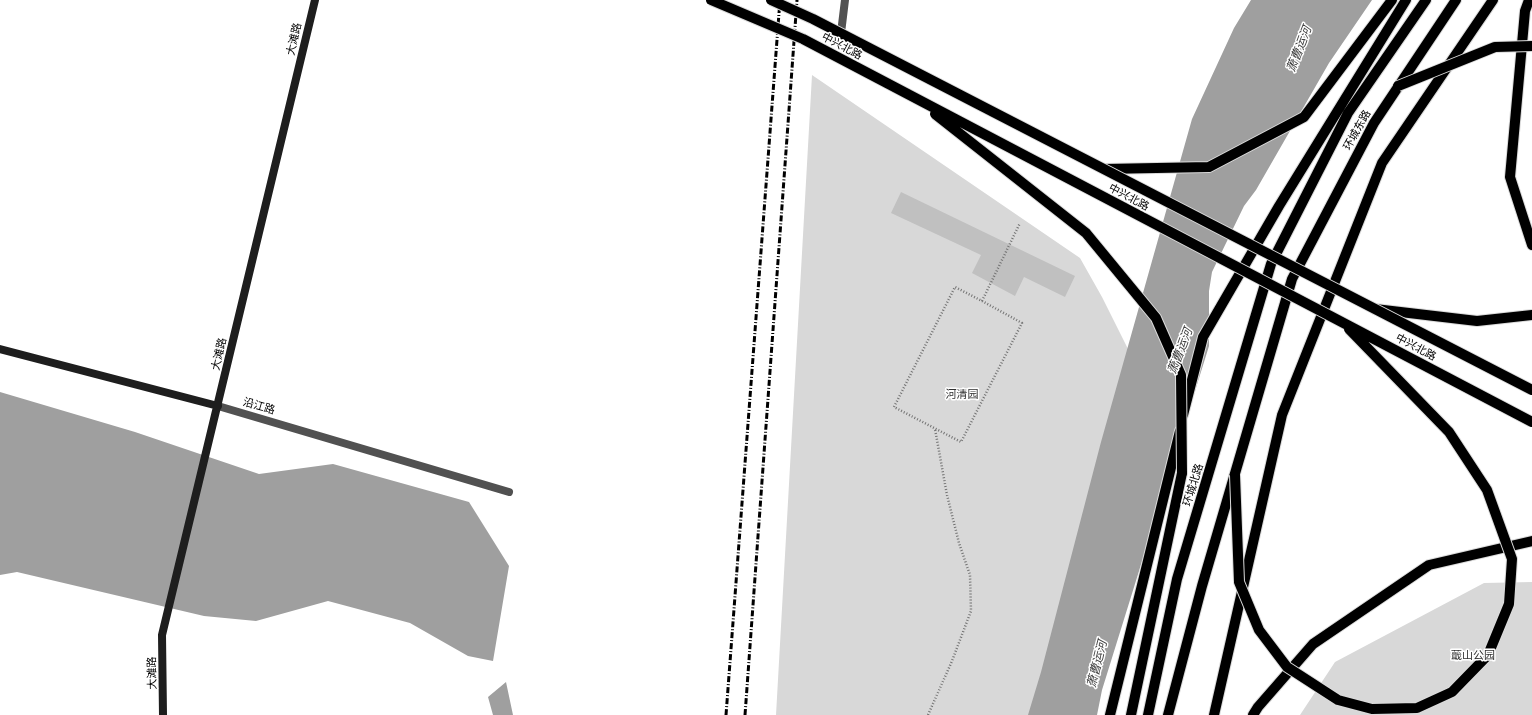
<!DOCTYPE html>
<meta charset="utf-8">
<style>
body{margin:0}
canvas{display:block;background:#fff}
</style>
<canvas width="1532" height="715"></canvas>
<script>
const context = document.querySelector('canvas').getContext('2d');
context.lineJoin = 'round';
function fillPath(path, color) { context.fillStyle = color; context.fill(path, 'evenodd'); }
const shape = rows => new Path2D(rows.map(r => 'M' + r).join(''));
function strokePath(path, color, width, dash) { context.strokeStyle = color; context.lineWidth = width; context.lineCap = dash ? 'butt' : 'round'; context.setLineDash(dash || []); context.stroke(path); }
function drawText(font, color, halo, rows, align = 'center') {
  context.font = font + ' Commissioner,"Noto Sans SC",sans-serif'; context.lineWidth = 3; context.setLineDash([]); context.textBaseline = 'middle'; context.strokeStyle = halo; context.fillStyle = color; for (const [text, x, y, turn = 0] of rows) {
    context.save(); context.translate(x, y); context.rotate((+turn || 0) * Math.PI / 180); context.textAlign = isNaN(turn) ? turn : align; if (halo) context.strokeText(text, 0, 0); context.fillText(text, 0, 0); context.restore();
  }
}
const green = shape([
 [812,75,1080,258,1102,297,1141,375,1054,715,776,715],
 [1532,582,1532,715,1300,715,1335,662,1484,583]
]);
const water = shape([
 [1251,0,1372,0,1329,63,1256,190,1244,206,1212,272,1209,291,1209,346,1102,690,1097,715,1028,715,1041,672,1101,442,1192,119,1234,28],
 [0,392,135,432,259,474,333,464,469,502,509,566,493,661,468,656,410,623,328,601,256,621,204,616,17,572,0,575],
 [506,682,513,715,493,715,488,697]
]);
const building = shape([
 [901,192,1075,276,1065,297,1024,277,1015,296,972,273,981,255,891,213]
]);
const path = shape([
 [982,301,1022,323,961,442,894,407,955,287,982,301,1020,223],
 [928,715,952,661,971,611,970,575,959,543,947,495,935,429]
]);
const street = shape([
 [841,33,845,0],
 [218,406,509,492]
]);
const secondary = shape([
 [0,349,218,406],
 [163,715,162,635,315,0]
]);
const primary = shape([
 [1529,0,1525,11,1510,177,1532,245],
 [1104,169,1209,167,1304,117,1392,0],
 [1375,309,1477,321,1532,315],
 [1183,415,1203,337,1279,206,1406,0],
 [1110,715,1180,431],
 [1131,715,1182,473],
 [1148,715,1177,579,1271,264,1348,113,1426,0],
 [1168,715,1202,586,1292,279,1374,123,1456,0],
 [1214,715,1282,415,1382,163,1493,0],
 [1253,715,1258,707,1313,644,1429,565,1532,541]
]);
const rail = shape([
 [726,715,780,0],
 [745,715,797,0]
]);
const primaryBridge = shape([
 [711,0,803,39,1532,422],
 [771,0,813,19,1532,390],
 [1398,86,1495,47,1532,46],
 [935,114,1086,233,1156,318,1181,375,1182,473],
 [1235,475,1239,582,1259,630,1287,667,1338,700,1372,709,1417,708,1452,692,1488,655,1509,604,1512,559,1487,490,1449,432,1349,329]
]);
const streetNames = [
 ["大滩路",294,39,-77],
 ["中兴北路",842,46,28],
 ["环城东路",1357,130,-61],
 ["中兴北路",1129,197,28],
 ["中兴北路",1416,347,28],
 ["大滩路",219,354,-77],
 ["沿江路",259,406,16],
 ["环城北路",1193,485,-73],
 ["大滩路",152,673,-91]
];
const parkNames = [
 ["河清园",962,394],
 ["蕺山公园",1473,655]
];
const waterNames = [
 ["萧曹运河",1299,49,-69],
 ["萧曹运河",1180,351,-69],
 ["萧曹运河",1097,664,-76]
];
fillPath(green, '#d8d8d8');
fillPath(water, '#9f9f9f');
fillPath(building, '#c0c0c0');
strokePath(primary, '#dbdbdb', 12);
strokePath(path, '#737373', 2.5, [1, 2]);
strokePath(street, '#515151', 8);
strokePath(secondary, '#1e1e1e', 8);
strokePath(primary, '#000', 10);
strokePath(rail, '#000', 3, [6, 2, 1, 2]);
strokePath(primaryBridge, '#dbdbdb', 12, []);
strokePath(primaryBridge, '#000', 10);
drawText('11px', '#000', '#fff', streetNames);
drawText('11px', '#2f2f2f', '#fff', parkNames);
drawText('italic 12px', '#404040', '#fff', waterNames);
</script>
